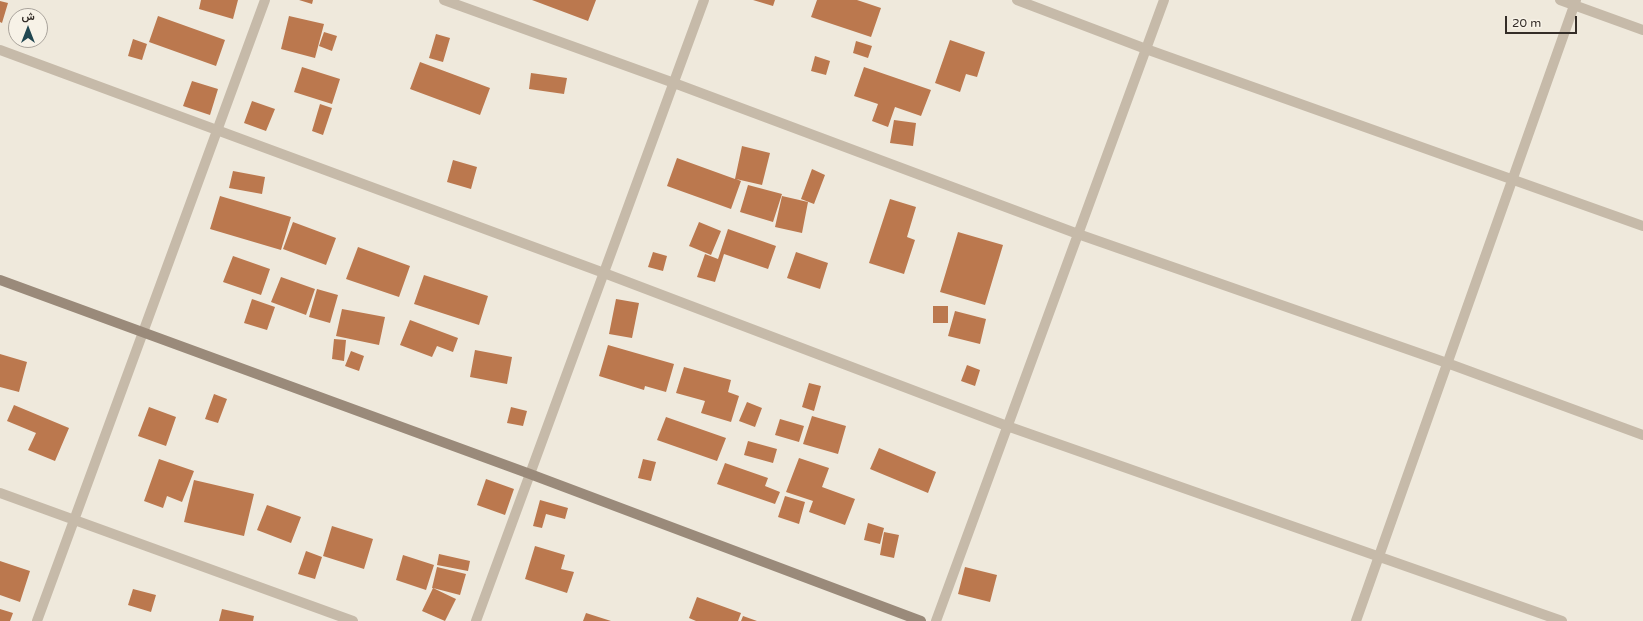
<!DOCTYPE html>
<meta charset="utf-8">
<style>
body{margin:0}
#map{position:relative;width:1643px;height:621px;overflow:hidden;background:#efe9dc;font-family:"Varela Round",Vazirmatn,sans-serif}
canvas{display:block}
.north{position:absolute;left:8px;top:8px;width:40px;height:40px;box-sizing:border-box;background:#f7f2e7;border:1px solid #a9a39b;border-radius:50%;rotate:0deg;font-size:11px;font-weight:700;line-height:16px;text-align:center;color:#342d28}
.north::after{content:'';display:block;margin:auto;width:14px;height:18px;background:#214751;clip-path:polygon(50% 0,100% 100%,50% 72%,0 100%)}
.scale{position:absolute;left:1505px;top:16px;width:72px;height:18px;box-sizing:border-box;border:2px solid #342d28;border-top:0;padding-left:5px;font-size:12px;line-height:14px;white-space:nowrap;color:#342d28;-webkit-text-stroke:3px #f7f2e7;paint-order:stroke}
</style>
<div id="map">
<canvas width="1643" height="621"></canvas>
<div class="north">ش</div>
<div class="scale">20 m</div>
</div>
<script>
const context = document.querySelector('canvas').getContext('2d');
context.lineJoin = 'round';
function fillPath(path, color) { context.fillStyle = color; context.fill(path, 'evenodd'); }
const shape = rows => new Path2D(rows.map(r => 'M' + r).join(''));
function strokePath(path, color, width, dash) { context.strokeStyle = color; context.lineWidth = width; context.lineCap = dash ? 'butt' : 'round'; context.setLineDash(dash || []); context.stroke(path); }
const building = shape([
 [201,0,238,0,233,19,199,9],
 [299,0,313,0,312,4],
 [532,0,596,0,588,21],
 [753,0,775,0,773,6],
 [817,0,857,0,881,8,871,37,811,17],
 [0,1,8,3,2,23,0,22],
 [158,16,225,40,216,66,149,42],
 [289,16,324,24,315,58,281,49],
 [324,32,337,36,332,51,319,46],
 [436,34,450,38,443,62,429,58],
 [133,39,147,44,142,60,128,56],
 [950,40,985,52,977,77,966,74,960,92,935,83],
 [856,41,872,46,868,58,853,53],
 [815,56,830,61,826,75,811,71],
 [420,62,490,88,480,115,410,89],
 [302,67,340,79,332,104,294,92],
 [864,67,931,90,921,116,895,107,888,127,872,121,878,104,854,96],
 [531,73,567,78,564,94,529,89],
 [192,81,218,89,210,115,183,106],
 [252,101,275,109,266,131,244,123],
 [320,104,332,108,323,135,312,131],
 [894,120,916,123,913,146,890,143],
 [742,146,770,153,762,185,736,179,741,181,731,209,667,186,677,158,735,179],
 [453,160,477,167,471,189,447,182],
 [812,169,825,175,814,204,801,199],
 [233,171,265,177,262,194,229,188],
 [748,185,782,194,773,222,740,212],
 [220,196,291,217,281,250,210,229],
 [782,196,808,202,802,233,775,227],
 [890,199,916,207,907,237,915,240,904,274,869,263],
 [293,222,336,238,326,265,283,249],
 [699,222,721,231,711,255,689,246],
 [728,229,776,246,768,269,724,254,715,282,697,277,705,254,718,259],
 [958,232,1003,245,985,305,940,292],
 [358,247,410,266,399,297,346,279],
 [653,252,667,256,663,271,648,267],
 [796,252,828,263,820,289,787,278],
 [233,256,270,269,261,295,223,282],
 [424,275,488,296,479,325,414,304],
 [281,277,315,289,306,315,271,302],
 [317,289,338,295,330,323,309,317],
 [252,299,275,307,267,330,244,323],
 [616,299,639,303,632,338,609,334],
 [933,306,948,306,948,323,933,323],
 [342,309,385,317,379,345,336,336],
 [955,311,986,319,980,344,948,336],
 [410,320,458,338,453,352,437,346,432,357,400,345],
 [334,339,346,340,344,361,332,359],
 [608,345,674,364,666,392,645,386,644,390,599,376],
 [475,350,512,357,507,384,470,377],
 [351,351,364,356,359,371,345,366],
 [0,354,27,362,19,392,0,387],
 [967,365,980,370,975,386,961,381],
 [684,367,731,380,728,392,739,396,731,422,701,413,705,401,676,393],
 [809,383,821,386,814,411,802,407],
 [214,394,227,399,218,423,205,419],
 [747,402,762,408,755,427,739,421],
 [14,405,69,428,55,461,28,450,36,433,7,421],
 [149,407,176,417,166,446,138,436],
 [511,407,527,411,523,426,507,423],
 [812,416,846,426,838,454,803,444],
 [666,417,726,438,717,461,657,440],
 [780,419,804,426,799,442,775,435],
 [748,441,777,449,773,463,744,455],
 [879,448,936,472,928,493,870,469],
 [799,458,829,468,822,487,855,499,845,525,809,512,813,501,786,492],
 [159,459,194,471,182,502,167,496,163,508,144,501],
 [643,459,656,462,651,481,638,478],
 [725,463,768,478,765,486,780,492,775,504,717,484],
 [486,479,514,489,505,515,477,505],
 [194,480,254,494,244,536,184,522],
 [785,496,805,502,799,524,778,517],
 [540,500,568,508,565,519,546,514,542,528,533,526],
 [267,505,301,517,291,543,257,530],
 [868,523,884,528,880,544,864,540],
 [332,526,373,539,364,569,323,556],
 [884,532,899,535,894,558,880,555],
 [535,546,565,555,561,569,574,572,567,593,525,579],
 [306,551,322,557,315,579,298,574],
 [439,554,470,561,468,571,437,565],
 [403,555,434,565,426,590,396,580],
 [0,561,30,571,20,602,0,595],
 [437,567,466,574,460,595,433,588,456,599,445,621,422,611,433,588,432,588],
 [965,567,997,575,990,602,958,594],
 [133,589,156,595,151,612,128,605],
 [697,597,741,613,738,621,696,621,689,618],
 [0,609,13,613,10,621,0,621],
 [222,609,254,616,253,621,219,621],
 [586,613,611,621,583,621],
 [743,616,757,621,741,621]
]);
const street = shape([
 [444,0,674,83,1078,234,1447,363,1643,435],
 [1017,0,1146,49,1643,226],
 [1560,0,1643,30],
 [0,50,604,273,1007,426,1562,621],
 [0,493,353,621],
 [37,621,265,0],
 [476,621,704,0],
 [936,621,1164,0],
 [1356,621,1576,0]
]);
const secondary = shape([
 [0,280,530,474,921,621]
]);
fillPath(building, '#bb784e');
strokePath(street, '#c6baa9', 10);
strokePath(secondary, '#9a8a7a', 10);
</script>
